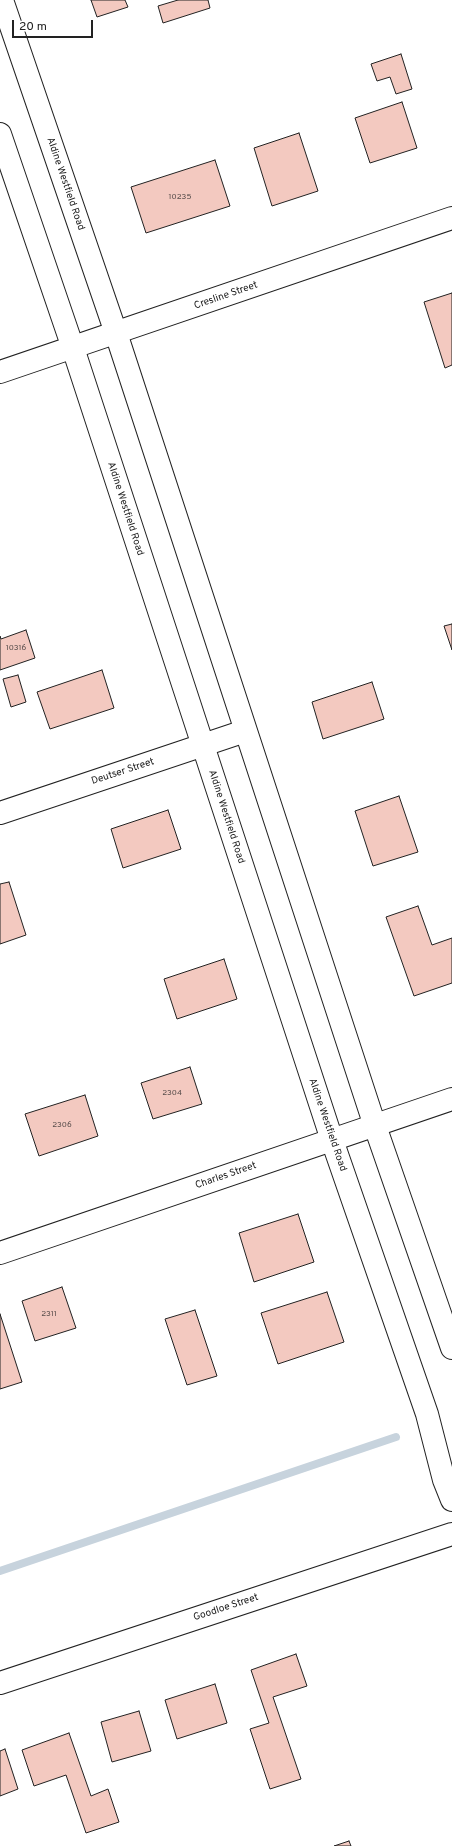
<!DOCTYPE html>
<style>
body{margin:0}
#map{position:relative;width:452px;height:1846px;overflow:hidden;background:#fff;font-family:Overpass,sans-serif}
canvas{display:block}
.scale{position:absolute;left:12px;top:20px;width:81px;height:18px;box-sizing:border-box;border:2px solid #222;border-top:0;padding-left:5px;font-size:12px;line-height:14px;white-space:nowrap;color:#222;-webkit-text-stroke:3px #fff;paint-order:stroke}
</style>
<div id="map">
<canvas width="452" height="1846"></canvas>
<div class="scale">20 m</div>
</div>
<script>
const context = document.querySelector('canvas').getContext('2d');
context.lineJoin = 'round';
const shape = rows => new Path2D(rows.map(r => 'M' + r).join(''));
function strokePath(path, color, width, dash) { context.strokeStyle = color; context.lineWidth = width; context.lineCap = dash ? 'butt' : 'round'; context.setLineDash(dash || []); context.stroke(path); }
function fillPath(path, color) { context.fillStyle = color; context.fill(path, 'evenodd'); }
function drawText(font, color, halo, rows, align = 'center') {
  context.font = font + ' Overpass,sans-serif'; context.lineWidth = 3; context.setLineDash([]); context.textBaseline = 'middle'; context.strokeStyle = halo; context.fillStyle = color; for (const [text, x, y, turn = 0] of rows) {
    context.save(); context.translate(x, y); context.rotate((+turn || 0) * Math.PI / 180); context.textAlign = isNaN(turn) ? turn : align; if (halo) context.strokeText(text, 0, 0); context.fillText(text, 0, 0); context.restore();
  }
}
const stream = shape([
 [0,1571,396,1437]
]);
const building = shape([
 [91,0,125,0,128,7,97,17,91,0],
 [178,0,208,0,210,8,163,23,158,6,178,0],
 [401,54,412,89,396,94,390,77,377,81,371,64,401,54],
 [402,102,417,148,370,163,355,118,402,102],
 [299,133,318,191,272,206,254,148,299,133],
 [215,160,230,206,146,233,131,187,215,160],
 [452,293,452,365,445,368,424,302,452,293],
 [452,624,452,650,444,626,452,624],
 [26,630,35,658,0,670,0,636,1,639,26,630],
 [102,670,114,708,50,729,37,692,102,670],
 [18,675,26,702,11,707,3,679,18,675],
 [372,682,384,719,323,739,312,702,372,682],
 [399,796,418,852,373,866,355,811,399,796],
 [168,810,181,849,123,868,111,829,168,810],
 [9,882,26,935,0,944,0,884,9,882],
 [418,906,432,945,452,938,452,983,414,996,386,917,418,906],
 [224,959,237,999,177,1019,164,979,224,959],
 [190,1067,202,1104,153,1119,141,1083,190,1067],
 [85,1095,98,1136,39,1156,25,1114,85,1095],
 [298,1214,314,1262,254,1282,239,1233,298,1214],
 [62,1287,76,1328,35,1341,22,1301,62,1287],
 [327,1292,344,1342,278,1364,261,1313,327,1292],
 [195,1310,217,1376,187,1385,165,1319,195,1310],
 [0,1314,22,1382,0,1389,0,1314],
 [296,1654,307,1686,273,1697,301,1779,270,1789,250,1729,269,1723,251,1670,296,1654],
 [215,1684,227,1723,177,1739,165,1700,215,1684],
 [139,1711,151,1751,112,1762,101,1722,139,1711],
 [69,1733,91,1796,108,1789,119,1822,86,1833,66,1775,34,1786,22,1750,69,1733],
 [5,1749,18,1789,0,1796,0,1751,5,1749],
 [349,1841,351,1846,334,1846,349,1841]
]);
const minor = shape([
 [0,372,452,218],
 [0,813,245,731],
 [0,1253,452,1099],
 [0,1683,452,1534]
]);
const major = shape([
 [2,0,116,333,375,1126,452,1348],
 [0,134,73,348,332,1140,427,1414,444,1480,452,1500]
]);
const numberNames = [
 ["10235",180,197],
 ["10316",16,648],
 ["2304",172,1093],
 ["2306",62,1125],
 ["2311",49,1314]
];
const streetNames = [
 ["Aldine Westfield Road",65,184,71],
 ["Cresline Street",226,296,-19],
 ["Aldine Westfield Road",125,509,72],
 ["Deutser Street",123,772,-18],
 ["Aldine Westfield Road",226,817,72],
 ["Aldine Westfield Road",327,1125,71],
 ["Charles Street",226,1176,-19],
 ["Goodloe Street",226,1608,-18]
];
strokePath(stream, '#c7d3dd', 8);
fillPath(building, '#f3c9c0');
strokePath(building, '#222', 1);
strokePath(minor, '#222', 24);
strokePath(major, '#222', 24);
strokePath(minor, '#fff', 22);
strokePath(major, '#fff', 22);
drawText('8px', '#564c4a', null, numberNames);
drawText('10px', '#222', '#fff', streetNames);
</script>
